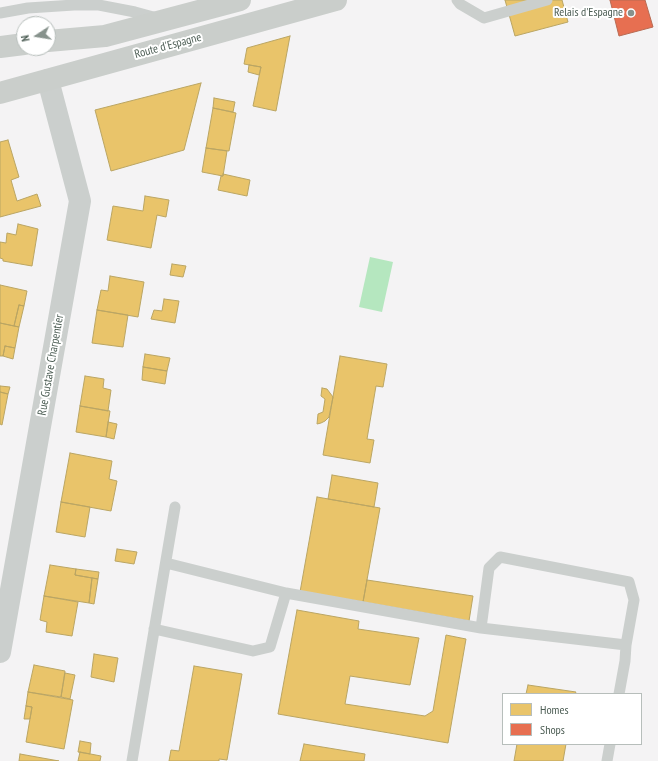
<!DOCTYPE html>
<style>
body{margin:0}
#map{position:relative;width:658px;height:761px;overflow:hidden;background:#f4f3f4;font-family:"PT Sans Narrow",sans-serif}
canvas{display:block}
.legend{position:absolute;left:502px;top:693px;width:140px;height:52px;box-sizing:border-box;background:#fff;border:1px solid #b7bebb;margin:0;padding:5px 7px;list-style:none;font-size:12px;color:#4c5d54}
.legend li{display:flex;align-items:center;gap:8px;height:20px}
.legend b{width:20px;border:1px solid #b7bebb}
.north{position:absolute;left:16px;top:16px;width:40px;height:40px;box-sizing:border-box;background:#fff;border:1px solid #b7bebb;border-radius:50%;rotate:258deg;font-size:11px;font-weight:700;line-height:16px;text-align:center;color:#4c5d54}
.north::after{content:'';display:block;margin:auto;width:14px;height:18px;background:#87928c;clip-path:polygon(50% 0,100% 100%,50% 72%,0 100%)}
</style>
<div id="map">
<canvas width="658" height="761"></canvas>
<ul class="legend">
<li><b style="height:11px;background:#e9c46a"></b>Homes</li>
<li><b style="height:11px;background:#e76f51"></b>Shops</li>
</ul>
<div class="north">N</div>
</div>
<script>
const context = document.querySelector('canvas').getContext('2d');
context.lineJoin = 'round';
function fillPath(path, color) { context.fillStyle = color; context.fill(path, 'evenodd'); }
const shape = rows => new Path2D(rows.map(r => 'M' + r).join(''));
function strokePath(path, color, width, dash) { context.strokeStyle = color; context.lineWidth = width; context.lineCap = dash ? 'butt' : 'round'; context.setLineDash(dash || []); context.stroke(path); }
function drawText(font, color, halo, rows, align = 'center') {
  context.font = font + ' "PT Sans Narrow",sans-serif'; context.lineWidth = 4; context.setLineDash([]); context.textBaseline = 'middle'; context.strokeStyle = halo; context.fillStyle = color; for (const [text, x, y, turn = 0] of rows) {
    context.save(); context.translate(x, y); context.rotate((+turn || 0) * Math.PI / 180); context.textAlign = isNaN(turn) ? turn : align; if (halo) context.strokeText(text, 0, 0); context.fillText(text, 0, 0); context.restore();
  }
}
const water = shape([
 [370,257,393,262,382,312,359,307]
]);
const homes = shape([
 [505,0,562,0,568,22,515,36,505,0],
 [290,36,276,111,253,106,261,67,244,64,247,48,290,36],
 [249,65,261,67,259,75,248,72,249,65],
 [201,83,184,150,111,171,95,110,201,83],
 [214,98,235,102,233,112,213,108,214,98],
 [213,108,236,113,229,151,206,148,213,108],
 [8,140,19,177,11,180,17,201,37,194,41,206,0,217,0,142,8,140],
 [206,148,227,151,223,176,202,172,206,148],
 [223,174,250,180,247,196,218,190,221,176,223,176,223,174],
 [145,196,169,200,166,217,157,215,151,248,107,240,113,206,143,211,145,196],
 [18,224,38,229,32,266,3,261,3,259,0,258,0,242,6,243,7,233,16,235,18,224],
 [172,264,186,266,183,277,170,275,172,264],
 [110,276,144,282,138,317,97,310,101,290,108,291,110,276],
 [0,285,27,291,24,306,19,305,14,326,0,323,0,285],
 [164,299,179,301,175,323,151,319,154,310,162,311,164,299],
 [19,305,24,306,19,327,14,326,19,305],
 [97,310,128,315,123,347,92,343,97,310],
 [0,323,19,327,15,348,5,346,3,356,0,356,0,323],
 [5,346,15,348,13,359,3,356,5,346],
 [145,354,170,358,167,371,143,367,145,354],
 [340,356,387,364,383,387,376,386,367,439,374,440,370,463,323,455,340,356],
 [143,367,167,371,165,384,142,380,143,367],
 [85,376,104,379,103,388,111,390,108,411,80,406,85,376],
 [0,386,10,387,8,394,0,392,0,386],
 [322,388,327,389,333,397,329,417,325,421,321,423,317,424,318,414,323,412,325,399,321,396,322,388],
 [0,392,8,394,2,425,0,424,0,392],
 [80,406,110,411,106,437,76,432,80,406],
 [108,422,117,424,114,439,106,437,108,422],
 [70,453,112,461,109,479,117,481,111,511,61,502,70,453],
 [332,475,378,483,374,507,328,499,332,475],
 [317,497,380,508,363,602,300,592,317,497],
 [61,502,90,507,85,537,56,532,61,502],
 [117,549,137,552,134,564,115,561,117,549],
 [50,565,76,569,75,575,92,578,89,603,44,596,50,565],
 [76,569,99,572,98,579,75,575,76,569],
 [92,578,98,579,94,604,89,603,92,578],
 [367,580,473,596,469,621,363,602,367,580],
 [44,596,78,602,72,636,46,632,47,622,40,620,44,596],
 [297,610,359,621,358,629,419,638,410,685,350,676,345,704,425,716,433,711,446,635,466,639,448,743,278,714,297,610],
 [94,654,118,658,114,682,91,677,94,654],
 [34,665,65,671,61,697,28,692,34,665],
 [194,666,242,674,227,760,219,759,219,761,169,761,171,750,179,751,194,666],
 [65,673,75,675,70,699,61,697,65,673],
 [528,685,576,692,575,694,526,694,528,685],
 [28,692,73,700,64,749,26,742,32,707,26,706,28,692],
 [26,706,32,707,30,719,24,719,26,706],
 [80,741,91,743,90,754,78,752,80,741],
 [304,744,365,754,364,761,300,761,304,744],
 [517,744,566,744,563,761,514,761,517,744],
 [80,752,101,756,100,761,78,761,80,752],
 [20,754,59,761,19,761,20,754]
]);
const shops = shape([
 [610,0,645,0,653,27,619,36,610,0]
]);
const service = shape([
 [457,0,460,4,484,18,547,0],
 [0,13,28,8,74,5,99,5,135,12,157,18],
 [166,563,286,593,481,628,626,645,625,661,619,694],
 [481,628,489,568,500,557,629,582,634,600,626,645],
 [154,629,253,651,270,647,286,593],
 [132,761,175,507],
 [607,761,610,744]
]);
const minor = shape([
 [0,652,80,201,48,80]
]);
const primary = shape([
 [48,41,105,36,240,0],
 [0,47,24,44],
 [0,93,336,0]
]);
const markers = [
 [631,13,4,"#87928c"]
];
const poiNames = [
 ["Relais d'Espagne",623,13]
];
const streetNames = [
 ["Route d'Espagne",168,46,-15],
 ["Rue Gustave Charpentier",51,365,-80]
];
fillPath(water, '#b5e7bf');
fillPath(homes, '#e9c46a');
strokePath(homes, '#baa563', 1);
fillPath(shops, '#e76f51');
strokePath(shops, '#b86a52', 1);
strokePath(service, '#cbcfcd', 11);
strokePath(minor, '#cbcfcd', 22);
strokePath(primary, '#cacecb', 22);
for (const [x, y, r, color] of markers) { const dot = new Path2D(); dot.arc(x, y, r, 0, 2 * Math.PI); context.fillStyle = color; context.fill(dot); strokePath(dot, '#fff', 1.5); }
drawText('12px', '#4c5d54', '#fff', poiNames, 'right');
drawText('12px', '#4c5d54', '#fff', streetNames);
</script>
